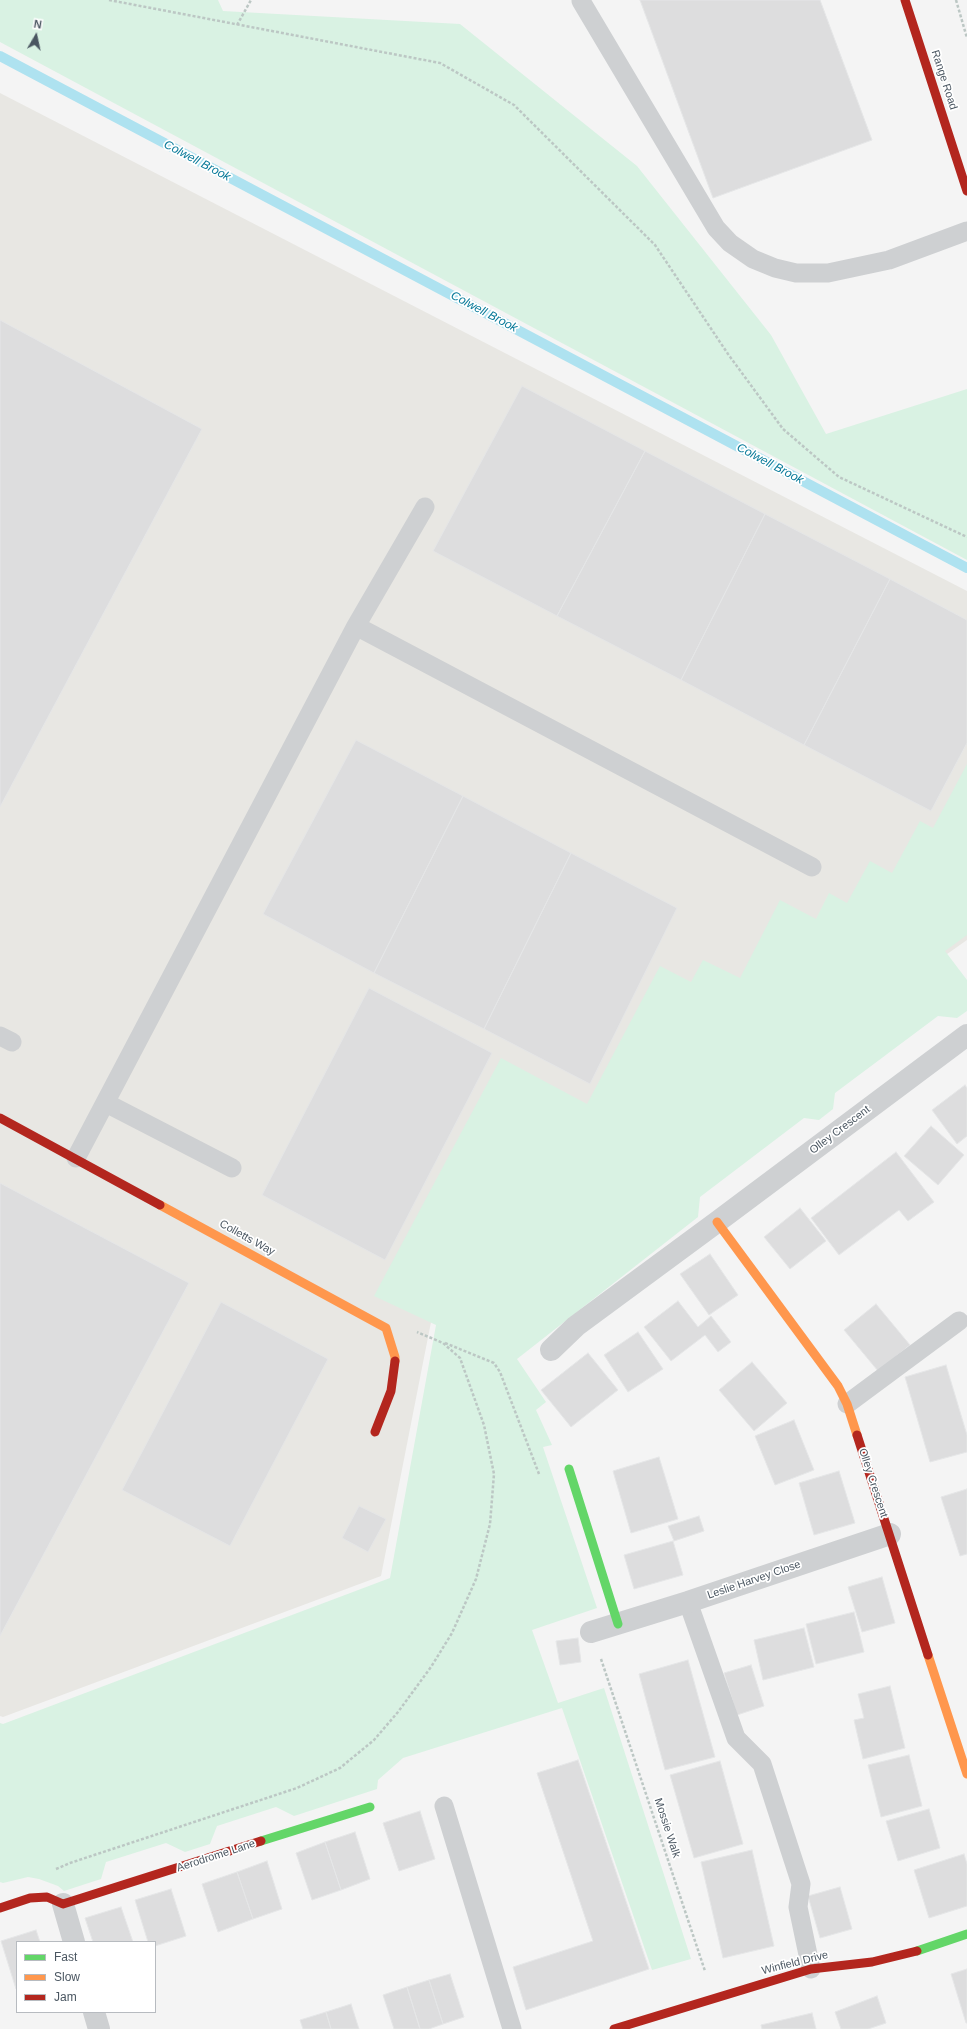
<!DOCTYPE html>
<style>
body{margin:0}
#map{position:relative;width:967px;height:2029px;overflow:hidden;background:#f4f4f4;font-family:Arial,sans-serif}
canvas{display:block}
.legend{position:absolute;left:16px;top:1941px;width:140px;height:72px;box-sizing:border-box;background:#fff;border:1px solid #b7bbc0;margin:0;padding:5px 7px;list-style:none;font-size:12px;color:#4a5661}
.legend li{display:flex;align-items:center;gap:8px;height:20px}
.legend b{width:20px;border:1px solid #b7bbc0}
.north{position:absolute;left:16px;top:16px;width:40px;height:40px;-webkit-text-stroke:3px #fff;paint-order:stroke;rotate:9deg;font-size:11px;font-weight:700;line-height:16px;text-align:center;color:#4a5661}
.north::after{content:'';display:block;margin:auto;width:14px;height:18px;background:#4a5661;clip-path:polygon(50% 0,100% 100%,50% 72%,0 100%)}
</style>
<div id="map">
<canvas width="967" height="2029"></canvas>
<ul class="legend">
<li><b style="height:5px;background:#63d668"></b>Fast</li>
<li><b style="height:5px;background:#ff974d"></b>Slow</li>
<li><b style="height:5px;background:#b3261e"></b>Jam</li>
</ul>
<div class="north">N</div>
</div>
<script>
const context = document.querySelector('canvas').getContext('2d');
context.lineJoin = 'round';
function fillPath(path, color) { context.fillStyle = color; context.fill(path, 'evenodd'); }
const shape = rows => new Path2D(rows.map(r => 'M' + r).join(''));
function strokePath(path, color, width, dash) { context.strokeStyle = color; context.lineWidth = width; context.lineCap = dash ? 'butt' : 'round'; context.setLineDash(dash || []); context.stroke(path); }
function drawText(font, color, halo, rows, align = 'center') {
  context.font = font + ' Arial,sans-serif'; context.lineWidth = 3.5; context.setLineDash([]); context.textBaseline = 'middle'; context.strokeStyle = halo; context.fillStyle = color; for (const [text, x, y, turn = 0] of rows) {
    context.save(); context.translate(x, y); context.rotate((+turn || 0) * Math.PI / 180); context.textAlign = isNaN(turn) ? turn : align; if (halo) context.strokeText(text, 0, 0); context.fillText(text, 0, 0); context.restore();
  }
}
const commercial = shape([
 [0,93,967,591,967,940,432,1317,381,1576,3,1717,0,1716]
]);
const green = shape([
 [0,0,218,0,223,11,460,24,637,166,771,335,826,434,967,389,967,560,0,42],
 [967,764,967,935,945,951,967,980,967,1011,957,1018,938,1016,835,1093,833,1109,819,1120,804,1118,700,1197,698,1217,517,1359,546,1402,536,1410,552,1445,543,1447,597,1608,532,1630,558,1703,604,1688,691,1959,652,1970,562,1708,403,1758,378,1780,377,1789,294,1816,276,1807,217,1826,210,1844,185,1852,166,1843,106,1862,101,1879,64,1891,58,1886,39,1879,28,1877,3,1883,0,1882,0,1723,3,1724,390,1578,436,1325,374,1296,501,1058,587,1104,660,966,691,982,703,960,740,978,780,900,816,919,829,893,847,903,870,861,892,873,920,821,933,828]
]);
const stream = shape([
 [0,56,967,568]
]);
const building = shape([
 [640,0,820,0,872,140,713,198,640,0],
 [0,320,202,429,0,807,0,320],
 [522,386,645,451,557,616,433,551,522,386],
 [645,451,765,514,681,680,557,616,645,451],
 [765,514,890,579,804,745,681,680,765,514],
 [890,579,967,620,967,743,931,811,804,745,890,579],
 [356,740,463,796,374,973,263,914,356,740],
 [463,796,571,853,484,1029,374,973,463,796],
 [571,853,677,908,590,1084,484,1029,571,853],
 [369,988,492,1053,385,1260,262,1195,369,988],
 [965,1085,967,1088,967,1136,957,1144,932,1110,965,1085],
 [931,1126,964,1155,938,1185,904,1156,931,1126],
 [896,1152,934,1202,908,1221,899,1210,839,1255,811,1218,896,1152],
 [0,1183,189,1283,0,1636,0,1183],
 [800,1208,826,1241,790,1269,764,1237,800,1208],
 [710,1254,738,1295,709,1315,680,1274,710,1254],
 [678,1301,698,1327,711,1316,731,1342,718,1352,705,1335,671,1361,644,1327,678,1301],
 [221,1302,328,1359,230,1546,122,1490,221,1302],
 [876,1304,910,1345,878,1371,844,1330,876,1304],
 [638,1332,663,1369,628,1392,604,1355,638,1332],
 [588,1353,618,1390,571,1427,541,1390,588,1353],
 [752,1362,787,1403,754,1431,719,1390,752,1362],
 [946,1365,967,1435,967,1452,930,1462,905,1377,946,1365],
 [794,1420,814,1470,775,1485,755,1436,794,1420],
 [659,1457,678,1519,631,1533,613,1471,659,1457],
 [839,1471,855,1523,814,1535,799,1483,839,1471],
 [967,1489,967,1554,960,1556,941,1497,967,1489],
 [359,1506,386,1519,368,1552,342,1538,359,1506],
 [699,1516,704,1531,674,1541,668,1526,699,1516],
 [673,1541,683,1575,634,1589,624,1555,673,1541],
 [882,1577,895,1623,862,1632,848,1587,882,1577],
 [854,1612,864,1652,816,1664,806,1624,854,1612],
 [804,1628,814,1667,763,1680,754,1640,804,1628],
 [578,1638,581,1662,560,1665,556,1641,578,1638],
 [688,1660,715,1757,665,1770,639,1674,688,1660],
 [751,1665,764,1706,737,1715,724,1673,751,1665],
 [890,1686,905,1748,863,1759,854,1720,864,1718,858,1694,890,1686],
 [909,1755,922,1806,881,1817,868,1765,909,1755],
 [578,1760,649,1969,526,2010,513,1967,593,1941,537,1773,578,1760],
 [720,1761,743,1844,694,1858,670,1775,720,1761],
 [929,1809,940,1848,898,1861,886,1821,929,1809],
 [420,1811,435,1859,399,1871,383,1823,420,1811],
 [355,1832,370,1879,341,1890,325,1842,355,1832],
 [325,1842,341,1890,312,1900,296,1853,325,1842],
 [752,1850,774,1946,723,1958,701,1862,752,1850],
 [964,1854,967,1864,967,1906,929,1918,914,1870,964,1854],
 [267,1861,282,1909,253,1919,237,1872,267,1861],
 [237,1872,253,1919,218,1932,202,1884,237,1872],
 [840,1887,852,1929,820,1938,808,1896,840,1887],
 [171,1889,186,1936,155,1946,155,1942,148,1942,135,1900,171,1889],
 [121,1907,133,1942,93,1942,85,1918,121,1907],
 [36,1930,40,1942,17,1942,16,1989,1,1941,36,1930],
 [967,1969,967,2023,966,2023,951,1974,967,1969],
 [450,1974,464,2017,443,2024,429,1980,450,1974],
 [429,1980,443,2024,429,2029,420,2029,407,1987,429,1980],
 [407,1987,420,2029,394,2029,383,1995,407,1987],
 [877,1996,886,2023,868,2029,841,2029,835,2012,877,1996],
 [351,2004,359,2029,331,2029,326,2012,351,2004],
 [326,2012,331,2029,303,2029,300,2020,326,2012],
 [812,2013,816,2029,762,2029,761,2025,812,2013]
]);
const path = shape([
 [109,0,440,63,514,105,655,245,728,354,783,429,839,477,967,537],
 [956,0,967,38],
 [237,25,251,0],
 [445,1343,494,1363,500,1372,539,1474],
 [601,1659,705,1971],
 [56,1869,70,1863,297,1788,340,1768,374,1740,398,1712,431,1667,452,1633,476,1579,490,1524,494,1474,484,1425,460,1358,443,1343,417,1332]
]);
const lane = shape([
 [581,1,716,228,730,243,753,259,775,268,796,273,828,273,889,260,967,231],
 [356,626,812,867],
 [0,1036,12,1042],
 [106,1103,232,1168],
 [76,1158,356,626,425,507],
 [847,1404,959,1321],
 [688,1602,736,1738,762,1764,801,1884,798,1907,811,1969],
 [444,1806,512,2029]
]);
const street = shape([
 [551,1350,576,1326,717,1222,967,1035],
 [591,1632,688,1602,890,1534],
 [63,1904,74,1942],
 [94,2012,99,2029]
]);
const fast = shape([
 [569,1469,618,1624],
 [261,1841,370,1807],
 [917,1951,967,1934]
]);
const slow = shape([
 [160,1205,386,1328,395,1357,395,1361],
 [717,1222,838,1386,847,1404,857,1435],
 [928,1655,967,1774]
]);
const jam = shape([
 [905,0,967,191],
 [0,1118,160,1205],
 [375,1432,391,1391,395,1361],
 [857,1435,928,1655],
 [0,1908,30,1898,47,1897,63,1904,261,1841],
 [614,2029,811,1969,872,1962,917,1951]
]);
const streetNames = [
 ["Range Road",944,80,72],
 ["Olley Crescent",840,1130,-37],
 ["Colletts Way",247,1238,29],
 ["Olley Crescent",873,1483,72],
 ["Leslie Harvey Close",754,1580,-19],
 ["Mossie Walk",667,1828,72],
 ["Aerodrome Lane",216,1856,-18],
 ["Winfield Drive",795,1963,-14]
];
const waterNames = [
 ["Colwell Brook",197,161,28],
 ["Colwell Brook",484,312,28],
 ["Colwell Brook",770,464,28]
];
fillPath(commercial, '#e8e7e3');
fillPath(green, '#d9f2e3');
strokePath(stream, '#aee2f0', 10);
fillPath(building, '#ddddde');
strokePath(building, '#e5e6e7', 1);
strokePath(path, '#bcc7c4', 2.5, [3, 2]);
strokePath(lane, '#ced0d2', 19);
strokePath(street, '#ced0d2', 22);
strokePath(fast, '#63d668', 9);
strokePath(slow, '#ff974d', 9);
strokePath(jam, '#b3261e', 9);
drawText('11px', '#4a5661', '#fff', streetNames);
drawText('italic 12px', '#0c7c9b', '#fff', waterNames);
</script>
